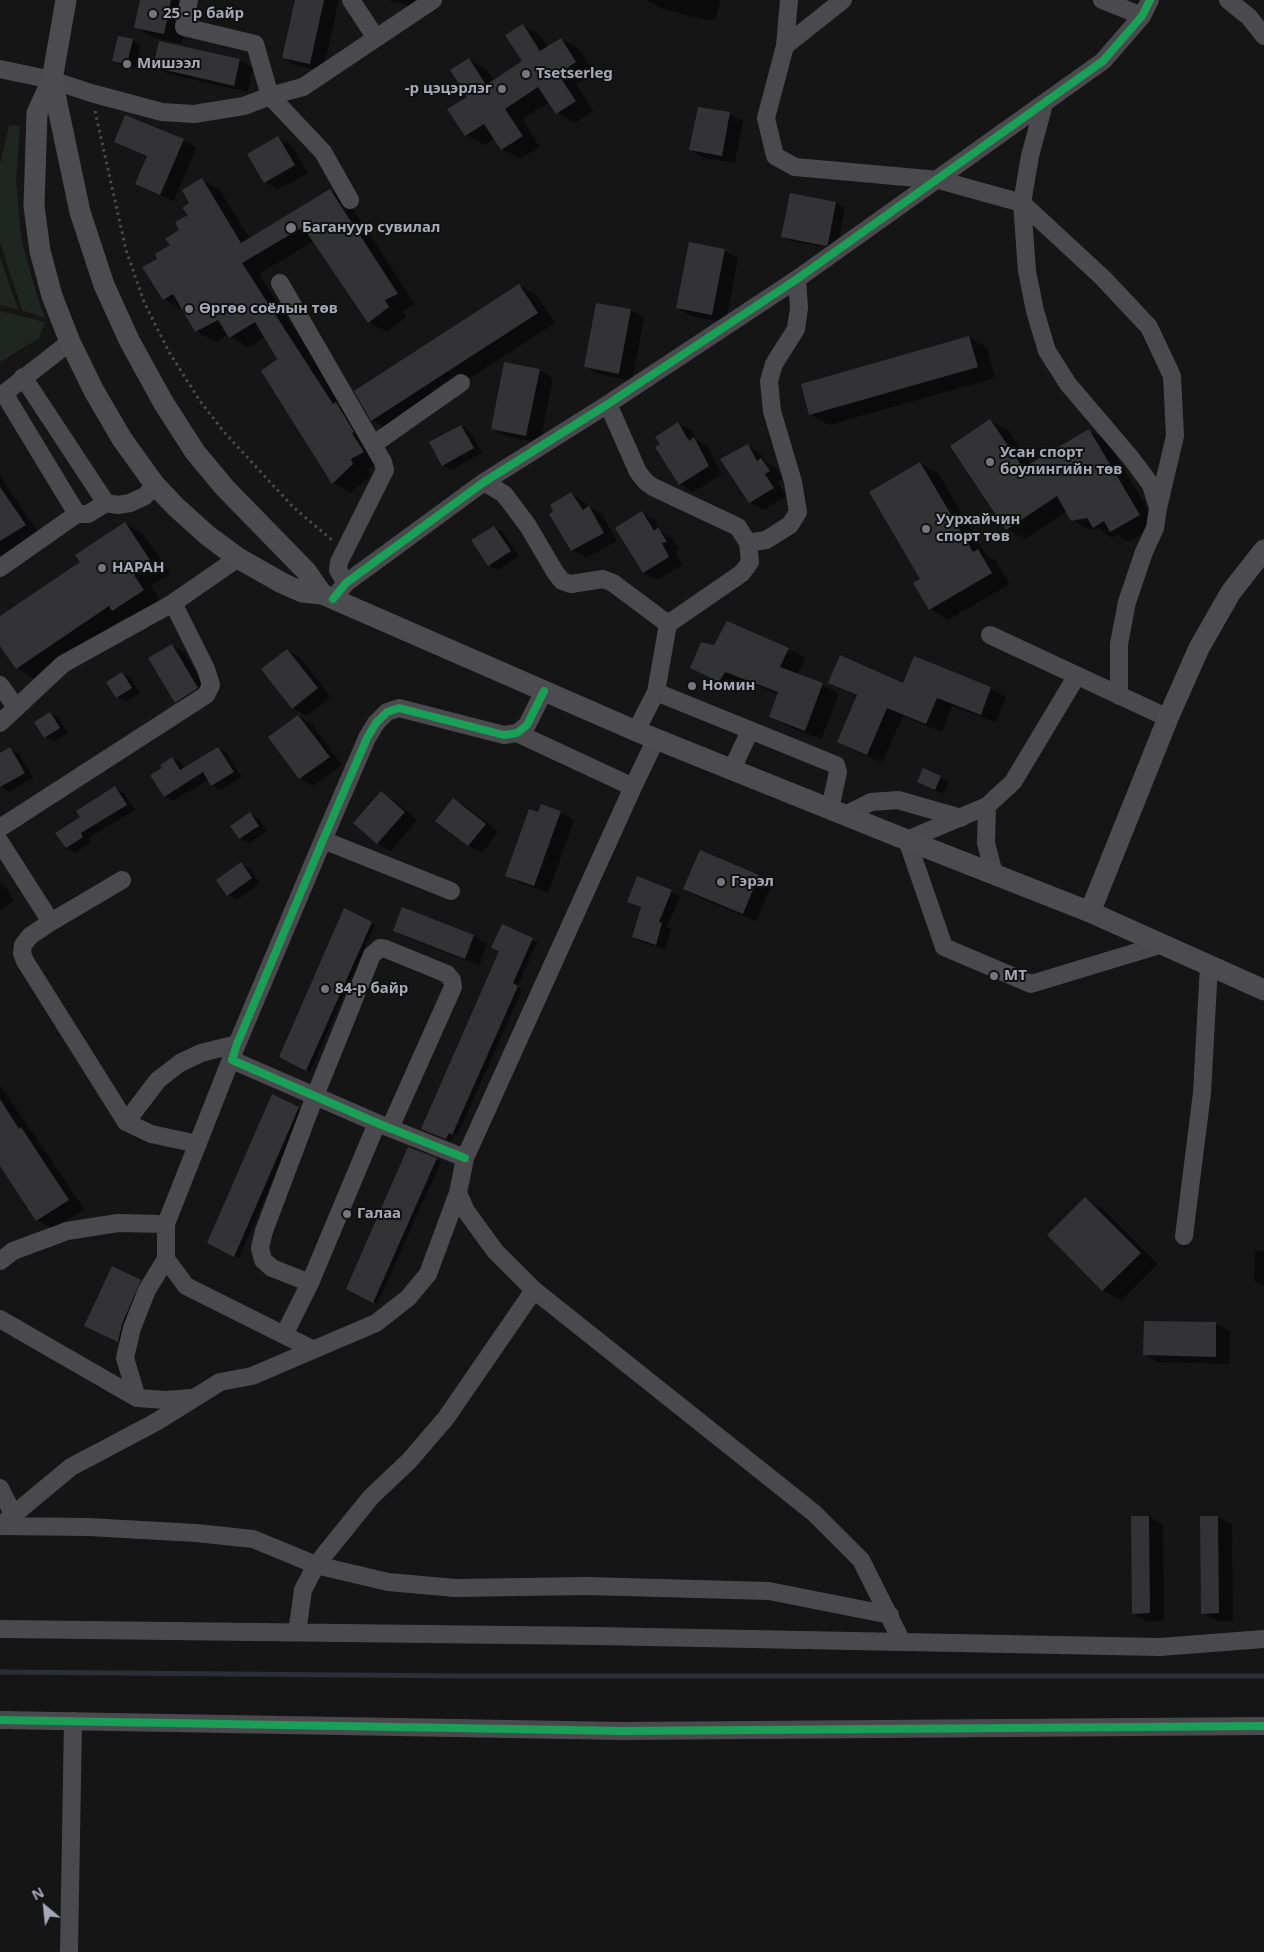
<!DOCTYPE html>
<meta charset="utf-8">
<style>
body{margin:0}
#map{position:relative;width:1264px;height:1952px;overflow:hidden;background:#151516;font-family:"Noto Sans",sans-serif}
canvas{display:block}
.north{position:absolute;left:20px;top:1882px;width:50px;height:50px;-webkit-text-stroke:4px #101011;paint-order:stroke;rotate:332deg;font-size:14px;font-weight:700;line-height:20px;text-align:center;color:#a7a8b5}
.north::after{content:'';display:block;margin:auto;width:18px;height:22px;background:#a7a8b5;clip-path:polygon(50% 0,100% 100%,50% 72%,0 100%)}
</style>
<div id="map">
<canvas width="1264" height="1952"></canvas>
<div class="north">N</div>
</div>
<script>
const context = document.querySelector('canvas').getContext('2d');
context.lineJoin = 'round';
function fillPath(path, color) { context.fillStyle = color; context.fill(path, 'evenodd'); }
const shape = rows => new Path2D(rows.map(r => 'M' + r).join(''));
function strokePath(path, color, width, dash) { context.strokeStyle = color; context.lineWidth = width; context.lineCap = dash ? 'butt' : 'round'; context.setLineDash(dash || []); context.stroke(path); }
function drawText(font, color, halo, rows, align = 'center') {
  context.font = font + ' "Noto Sans",sans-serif'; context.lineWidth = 4; context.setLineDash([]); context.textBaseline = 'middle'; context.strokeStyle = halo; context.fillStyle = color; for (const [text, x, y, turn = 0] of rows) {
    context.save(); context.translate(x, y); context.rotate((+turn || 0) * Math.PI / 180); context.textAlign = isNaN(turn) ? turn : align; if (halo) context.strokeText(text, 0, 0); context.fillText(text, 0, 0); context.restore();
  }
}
const green = shape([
 [9,125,20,126,16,181,21,238,34,286,45,318,22,310,0,242,0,164],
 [0,257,18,309,0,305],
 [0,311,45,322,39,338,0,362]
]);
const shadow = shape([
 [142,0,191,0,182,44,154,38,136,27],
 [296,0,339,0,323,71,297,66,283,58],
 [388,0,420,0,419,8],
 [647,0,720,0,716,18,709,21,663,9],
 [523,25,541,36,548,47,561,39,579,49,594,73,576,84,593,111,575,123,557,113,550,102,522,119,540,147,520,159,502,149,495,138,484,145,466,135,469,59,487,70,494,81,524,62],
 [133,40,141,45,136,68,122,65,114,60],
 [160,42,240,60,253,68,248,92,168,74,154,66],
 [730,114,743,121,735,163,704,158,691,150],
 [278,137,291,145,308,173,278,190,265,182],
 [183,140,196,148,174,201,136,184,148,157,116,142],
 [202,179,220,190,250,239,330,191,348,201,415,304,403,311,406,317,387,332,369,322,314,241,259,274,381,463,368,469,371,475,351,493,333,483,263,371,279,359,265,337,248,348,228,334,215,342,196,331,182,310,164,299,159,259,172,245,190,215,191,204],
 [791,195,836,203,845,208,837,249,791,241,783,236],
 [724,250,738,258,726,322,691,316,678,308],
 [519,285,537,296,555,323,390,430,372,420],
 [630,310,644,318,632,381,599,374,585,367],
 [969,337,987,348,995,378,829,425,810,414],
 [540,370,553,378,540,443,505,436,492,428],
 [991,421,1009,431,1031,465,1089,431,1107,441,1157,525,1129,542,1117,535,1112,538,1098,529,1090,530,1072,520,1067,511,1025,539,1007,529],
 [678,423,692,431,697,440,707,446,722,474,693,492,680,484,661,444],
 [461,426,469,431,482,453,451,470,443,465],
 [748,446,761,454,766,462,775,467,783,479,778,481,786,496,763,510,750,502],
 [920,463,938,473,986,555,996,561,1010,584,948,620,930,609,922,580],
 [0,476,38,533,0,558],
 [571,494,602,515,617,541,586,558,572,550],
 [642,513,655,521,662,532,671,537,679,549,675,551,682,565,657,580,643,572],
 [125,523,143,534,170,574,151,586,161,601,131,620,126,617,35,679,17,668,0,644,0,617,82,562],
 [494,527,503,532,519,556,498,570,489,565],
 [728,623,789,649,805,658,797,675,822,685,839,694,821,739,787,726,770,717,779,694,742,680,736,691,691,668,714,647],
 [172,645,185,653,210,696,189,709,176,702],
 [287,650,300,658,331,697,307,716,293,708],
 [915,658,991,688,1006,697,996,722,952,706,942,732,903,716,882,763,838,742,858,697,829,682,904,685],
 [122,673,131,678,140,693,126,702,117,697],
 [50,713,59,718,68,733,54,742,45,737],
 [299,716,312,724,342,765,313,786,300,778],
 [218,748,227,753,242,777,221,790,212,785,209,779,173,801,165,796,164,769,172,758,181,763,184,769],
 [10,749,19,754,33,778,9,792,0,786,0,755],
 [924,770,949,782,944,794,927,787],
 [115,788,124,793,135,810,89,838,91,842,75,853,66,848,82,817],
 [381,793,395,801,417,820,391,851,377,843],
 [454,800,467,807,498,832,482,853,468,845],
 [542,805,561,812,574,820,548,893,520,883,507,875],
 [250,814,259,819,267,831,249,844,240,838,232,826],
 [700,851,759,876,772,884,756,921,698,897,684,889],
 [241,864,250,869,260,883,237,900,228,895],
 [0,883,4,885,14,901,0,910],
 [671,891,680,896,667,927,671,929,665,949,642,942,633,937,642,908,629,901],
 [403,909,474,936,487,944,479,965,408,938,394,930],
 [372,923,375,925,310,1072,280,1056],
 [502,926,537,942,517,987,522,990,457,1136,454,1135,451,1141,427,1131,500,951],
 [0,1085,84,1209,53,1229,37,1220,0,1165],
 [273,1096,303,1111,239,1258,209,1243],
 [409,1148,441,1162,377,1304,347,1289],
 [1085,1199,1103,1209,1158,1264,1121,1301,1103,1290,1049,1235],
 [1255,1251,1264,1251,1264,1286,1254,1281],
 [140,1281,154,1289,131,1348,99,1333],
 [1145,1322,1216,1324,1230,1331,1229,1364,1158,1362,1144,1354],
 [1149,1517,1163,1525,1164,1621,1147,1621,1133,1613,1132,1518],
 [1218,1517,1232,1525,1233,1621,1216,1621,1202,1613]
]);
const stream = shape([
 [0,1672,466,1676,1264,1676]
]);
const building = shape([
 [140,0,171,0,164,34,134,28],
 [295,0,324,0,310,64,282,58],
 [523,24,540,51,561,38,576,62,558,74,576,101,556,114,538,87,505,109,523,136,501,150,484,124,465,136,447,109,467,97,450,70,469,58,486,85,522,61,505,35],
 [118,36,133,39,127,64,112,61],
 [159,41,240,59,234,86,153,67],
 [698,107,730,112,722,156,689,150],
 [125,115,184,139,160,195,135,184,147,156,114,142],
 [278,136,295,165,264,183,247,154],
 [202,178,241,243,330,189,398,294,385,300,389,307,368,323,303,227,242,263,333,404,336,402,354,432,352,433,364,452,351,459,353,464,332,484,261,371,277,359,255,322,229,338,218,320,195,332,173,294,163,300,142,267,157,259,155,254,170,245,165,239,179,230,175,222,188,215,182,208,189,203,182,190],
 [790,193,836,202,828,244,826,246,781,237],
 [689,242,725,249,712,315,676,308],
 [519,284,538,313,371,421,354,391],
 [596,303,631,309,619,374,584,367],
 [969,336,978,367,809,415,801,384],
 [504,362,540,369,526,436,491,429],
 [990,419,1023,468,1089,429,1140,515,1110,532,1104,521,1093,528,1087,518,1071,521,1057,496,1006,530,950,446],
 [678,422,689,441,694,437,709,466,679,485,655,447,660,444,655,437],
 [461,425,474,448,442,466,429,442],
 [748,444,757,461,761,458,770,471,765,474,774,488,749,503,720,459],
 [920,462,973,552,978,549,992,573,929,610,913,583,920,579,869,492],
 [0,487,26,525,0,541],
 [571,492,583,510,589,506,604,533,571,551,549,514,553,512,550,505],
 [642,511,654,531,658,527,667,542,662,543,669,557,643,573,615,528],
 [125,522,152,563,134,575,144,590,112,611,109,606,16,669,0,646,0,616,80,562,75,555],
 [494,526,511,551,488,566,471,540],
 [727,621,789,648,780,667,823,683,805,731,769,717,778,692,725,672,719,682,690,668,701,642,714,645],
 [172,644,198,688,175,703,148,658],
 [287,649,318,688,292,709,261,669],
 [840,655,903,683,914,656,991,687,981,715,937,698,926,724,887,708,867,755,837,742,857,695,828,683],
 [122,672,132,688,116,698,106,682],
 [50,712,60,728,44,738,34,722],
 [298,715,330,757,299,779,268,737],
 [10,747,25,773,0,787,0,753],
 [218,747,234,772,211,786,203,772,164,797,150,775,162,768,160,765,172,757,180,770],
 [923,768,941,776,935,790,917,782],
 [115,786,127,805,81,833,83,837,66,848,55,833,80,817,76,811],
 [381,791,405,812,377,844,353,823],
 [453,798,486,824,468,846,435,821],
 [541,804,561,811,534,886,505,876,529,809,538,812],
 [250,812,259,826,239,839,230,826],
 [700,850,759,875,743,914,683,889],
 [241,862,252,878,227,896,216,880],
 [637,876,672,890,659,922,662,923,656,945,632,937,641,907,627,902],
 [402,907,474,935,465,959,393,931],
 [344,908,372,922,306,1071,279,1057],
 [502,924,533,938,513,983,518,986,452,1135,449,1133,446,1139,421,1129,499,951,491,948],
 [272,1094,299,1107,234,1257,207,1243],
 [0,1099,19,1129,21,1127,69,1200,36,1221,0,1166],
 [408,1147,437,1158,373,1303,346,1289],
 [1085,1197,1141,1253,1102,1291,1047,1235],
 [112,1266,141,1280,122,1324,118,1342,84,1326],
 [1144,1321,1216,1322,1216,1357,1143,1355],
 [1131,1516,1149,1516,1150,1613,1132,1614],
 [1200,1516,1218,1516,1219,1613,1201,1614]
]);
const path = shape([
 [95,111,126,250,144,302,169,352,200,401,224,432,293,507,332,540]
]);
const minor = shape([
 [189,0,184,27,255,44,270,96,323,152,350,200],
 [351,0,376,38],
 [789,0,785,46,766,118,775,156,795,167,939,180,1022,203,1027,271,1035,311,1047,351,1068,384,1131,458,1151,485,1158,508,1155,528,1144,552,1127,602,1119,644,1119,696],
 [1102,0,1142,16],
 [1228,0,1249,17,1264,36],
 [785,46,843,0],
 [0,69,52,80,91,93,162,112,194,114,244,106,270,96,303,87,433,0],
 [1044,104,1030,156,1022,203,1103,278,1149,327,1172,376,1175,436,1158,508],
 [280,283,383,462,385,470,339,562,338,570,346,583],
 [70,342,7,391,8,400,77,514,88,514,106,503,118,505,130,503,145,496,155,485],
 [23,377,106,503],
 [608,404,638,472,646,482,653,487,738,527,748,543,750,562,742,573,668,624],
 [374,444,461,383],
 [484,482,504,494,528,526,555,572,562,581,571,584,603,579,613,583,668,624,656,692,636,731],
 [748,543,766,540,790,525,798,512,793,482,772,411,769,381,774,364,796,329,799,308,797,279],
 [0,568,77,514],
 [333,599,346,583,484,482,608,404,797,279,1103,61,1142,16,1150,0],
 [990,635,1168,718],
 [1076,677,1013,782,987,806,907,840,944,947,1031,984,1163,944],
 [0,685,16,707],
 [656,692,836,765,838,772,830,809],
 [0,723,63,664,173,603,238,558],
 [517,733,633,787],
 [732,769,750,731],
 [987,806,986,843,994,874],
 [845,815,871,802,898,800,961,818],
 [0,828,206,695,211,685,206,669,173,603],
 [323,840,451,891],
 [0,842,51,922],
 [122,880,51,922,30,936,23,945,22,953,25,961,126,1122,151,1134,198,1144],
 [232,1060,377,1123,465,1158],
 [126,1122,158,1080,180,1063,201,1053,237,1044],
 [377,1123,310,1283,272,1268,263,1260,260,1248,264,1231,315,1096,372,955,380,948,386,949,447,974,452,980,453,987,390,1128],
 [1184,1236,1202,1093,1209,965],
 [0,1261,13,1251,67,1231,118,1223,166,1224],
 [534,1290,814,1513,861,1560,902,1642],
 [0,1319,137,1398,166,1400,191,1398],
 [284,1335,310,1283],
 [312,1349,186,1286,166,1259,166,1224,237,1044,323,840,367,738,376,723,387,712,399,708,504,735,517,733,527,725,544,691],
 [137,1398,125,1358,132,1328,147,1290,166,1259],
 [0,1488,13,1514],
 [0,1526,71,1467,156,1422,220,1382,252,1376,376,1323,408,1298,428,1274,458,1193],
 [1,1526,88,1527,196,1533,253,1539,316,1565,388,1582,455,1588,588,1586,769,1591,890,1615],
 [0,1629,597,1636,1160,1647,1264,1639],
 [297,1632,303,1590,316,1565,371,1497,409,1461,446,1418,534,1290,495,1251,466,1211,458,1193,465,1158,633,787,656,739],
 [0,1720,623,1731,1264,1726],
 [69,1952,73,1721]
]);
const major = shape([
 [66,0,52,80,37,113,34,206,40,251,52,296,70,342,94,391,122,439,155,485,176,507,207,535,238,558,282,583,302,592,322,594,636,731,907,840,1090,912,1264,990],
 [52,80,80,212,104,285,129,340,163,402,195,452,225,488,306,571,322,594],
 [1090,912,1168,718,1199,648,1231,592,1264,550]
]);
const cycleway = shape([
 [333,599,346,583,484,482,608,404,797,279,1103,61,1142,16,1150,0],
 [465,1158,377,1123,232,1060,237,1044,323,840,367,738,376,723,387,712,399,708,504,735,517,733,527,725,544,691],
 [0,1720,623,1731,1264,1726]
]);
const markers = [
 [153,14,5,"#74757d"],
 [127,64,5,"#74757d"],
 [526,74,5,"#74757d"],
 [502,89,5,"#74757d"],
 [291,228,6,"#74757d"],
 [189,309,5,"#74757d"],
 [990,462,5,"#74757d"],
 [926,529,5,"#74757d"],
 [102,568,5,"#74757d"],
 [692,686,5,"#74757d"],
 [721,882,5,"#74757d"],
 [994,976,5,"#74757d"],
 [325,989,5,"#74757d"],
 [347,1214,5,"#74757d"]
];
const poiNames = [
 ["25 - р байр",163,14],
 ["Мишээл",137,64],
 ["Tsetserleg",536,74],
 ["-р цэцэрлэг",492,89,"right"],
 ["Багануур сувилал",302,228],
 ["Өргөө соёлын төв",199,309],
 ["Усан спорт",1000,453],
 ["боулингийн төв",1000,470],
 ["Уурхайчин",936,520],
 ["спорт төв",936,537],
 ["НАРАН",112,568],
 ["Номин",702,686],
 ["Гэрэл",731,882],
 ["МТ",1004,976],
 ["84-р байр",335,989],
 ["Галаа",357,1214]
];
fillPath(green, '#1f2621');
fillPath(shadow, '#0007');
strokePath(stream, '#2a2e36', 5);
fillPath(building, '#333335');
strokePath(path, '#4b4b4f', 3, [2.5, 4]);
strokePath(minor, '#4a4a4e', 18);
strokePath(major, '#4c4c50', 21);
strokePath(cycleway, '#1a9f57', 8);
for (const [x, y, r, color] of markers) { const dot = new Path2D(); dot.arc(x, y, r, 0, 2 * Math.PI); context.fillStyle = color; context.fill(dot); strokePath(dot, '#101011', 2); }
drawText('bold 15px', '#a7a8b5', '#101011', poiNames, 'left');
</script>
